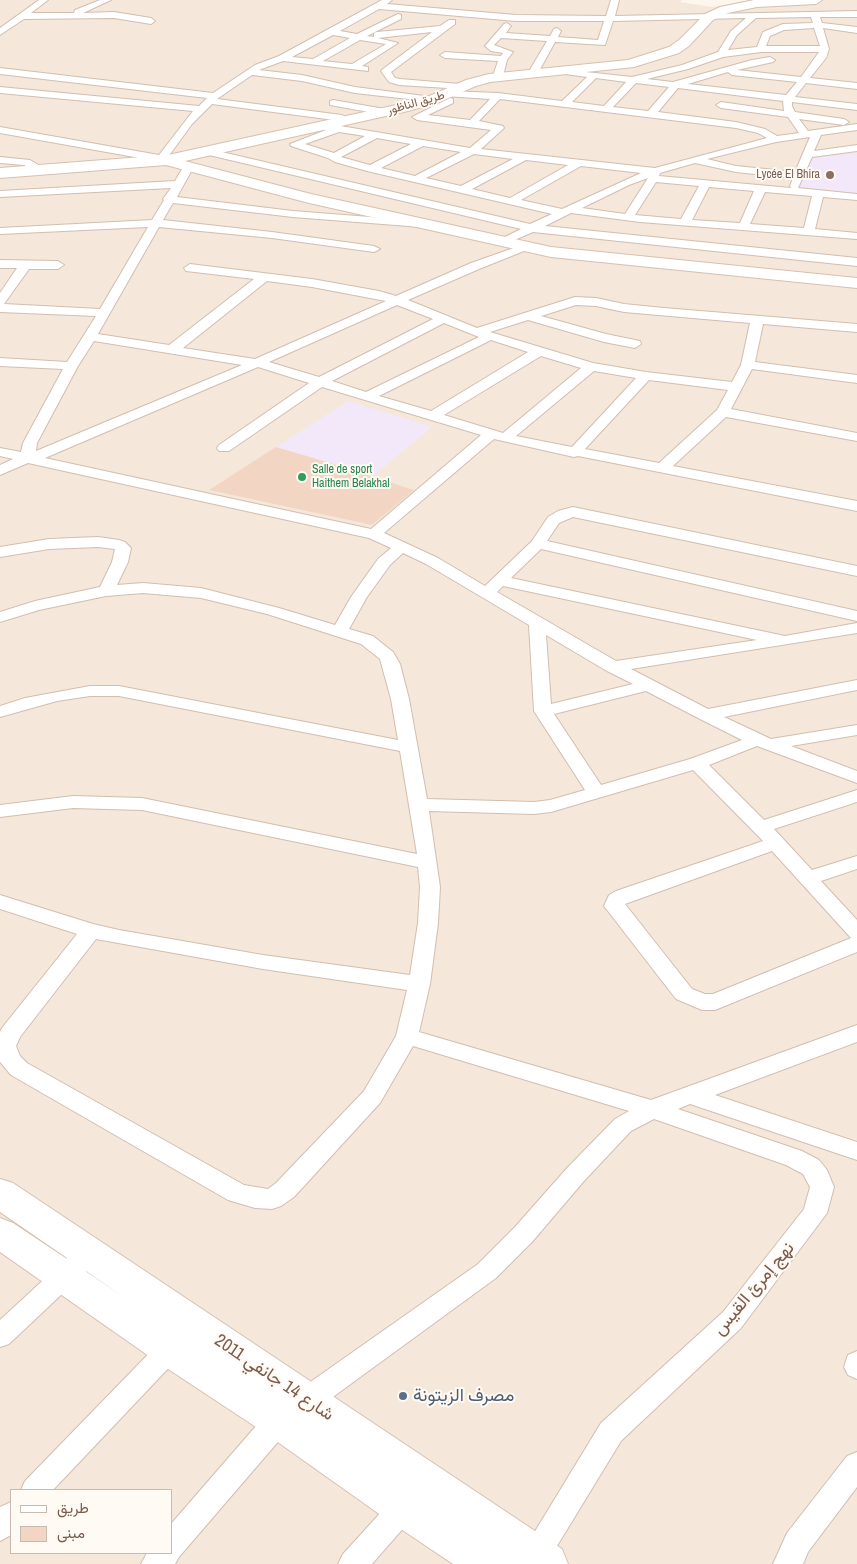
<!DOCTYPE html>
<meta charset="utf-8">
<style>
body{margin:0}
#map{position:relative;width:857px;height:1564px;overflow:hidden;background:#fdf6ec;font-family:"Archivo Narrow",Vazirmatn,sans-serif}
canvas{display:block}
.legend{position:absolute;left:10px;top:1489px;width:162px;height:65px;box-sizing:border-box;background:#fffaf3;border:1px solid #cabbb1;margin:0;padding:6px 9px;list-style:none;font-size:15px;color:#7a5c4d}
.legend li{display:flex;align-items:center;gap:10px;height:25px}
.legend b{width:25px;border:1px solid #cabbb1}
</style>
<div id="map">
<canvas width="857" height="1564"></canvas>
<ul class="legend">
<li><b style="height:6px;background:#fff"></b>طريق</li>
<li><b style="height:14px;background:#f3d5c3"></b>مبنى</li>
</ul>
</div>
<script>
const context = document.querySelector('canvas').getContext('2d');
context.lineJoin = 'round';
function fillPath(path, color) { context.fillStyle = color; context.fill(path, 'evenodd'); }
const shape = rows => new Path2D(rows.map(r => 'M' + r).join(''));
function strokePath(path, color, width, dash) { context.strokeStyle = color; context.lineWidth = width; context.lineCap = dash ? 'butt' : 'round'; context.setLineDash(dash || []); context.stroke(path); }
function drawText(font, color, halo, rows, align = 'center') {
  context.font = font + ' "Archivo Narrow",Vazirmatn,sans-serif'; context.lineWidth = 4; context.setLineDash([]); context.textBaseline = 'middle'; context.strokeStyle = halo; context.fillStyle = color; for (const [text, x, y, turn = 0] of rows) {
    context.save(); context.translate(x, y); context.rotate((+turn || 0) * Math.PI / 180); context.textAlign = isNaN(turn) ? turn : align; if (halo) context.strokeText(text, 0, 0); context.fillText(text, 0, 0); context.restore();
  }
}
const residential = shape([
 [0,0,682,0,680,2,712,7,770,0,857,0,857,1564,0,1564],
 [11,1490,171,1490,171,1553,11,1553]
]);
const education = shape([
 [857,152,857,196,798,190,806,159],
 [348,401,432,427,374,475,276,447]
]);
const building = shape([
 [276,447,333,464,414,490,372,525,209,490]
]);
const street = shape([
 [39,0,48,0,31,13,74,13,75,10,100,0,111,0,83,13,114,12,151,18,155,21,151,24,114,18,24,19,0,35,0,28,39,0],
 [382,0,392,0,387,4,516,15,606,16,611,0,619,0,615,16,857,11,857,17,820,17,822,23,857,27,857,33,823,28,829,49,826,58,810,78,857,83,857,89,806,83,795,97,857,104,857,110,792,102,792,106,795,112,844,119,849,122,844,125,799,119,808,131,857,124,857,130,821,135,814,151,857,145,857,151,812,157,798,188,857,194,857,200,823,197,815,229,857,233,857,239,640,222,571,213,545,226,857,258,857,266,533,232,503,245,499,244,497,242,499,240,521,229,209,155,204,152,209,149,530,224,552,214,367,171,335,162,328,158,291,146,290,144,326,130,318,126,323,123,470,148,491,130,417,120,412,117,450,98,453,99,453,103,428,115,470,120,490,99,445,96,443,94,448,91,498,93,562,101,587,77,558,73,558,69,632,77,682,65,718,52,731,31,746,18,613,21,605,45,555,42,538,73,533,76,528,73,547,41,501,38,494,45,513,52,507,60,503,76,498,79,493,76,498,61,445,58,440,55,445,52,501,56,503,53,491,51,485,46,504,24,507,23,511,26,506,33,550,36,554,29,557,28,561,31,558,37,598,40,604,21,516,21,379,9,340,31,357,34,398,14,401,15,401,19,367,36,374,37,374,33,377,32,440,26,449,20,455,20,455,24,391,72,395,78,400,79,460,84,465,87,463,89,399,85,389,82,381,71,383,69,432,32,378,38,398,43,362,66,368,67,368,71,283,61,259,70,302,75,355,87,432,97,435,98,435,102,355,93,302,81,252,75,217,99,342,115,347,118,342,121,212,104,192,124,168,157,173,160,168,163,0,133,0,127,159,155,193,111,0,93,0,87,199,106,207,98,0,74,0,68,213,93,255,65,279,56,382,0],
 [811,17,813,23,783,24,763,32,757,47,728,50,737,35,756,18,811,17],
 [814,28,820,46,766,46,770,36,784,30,814,28],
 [333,35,350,38,313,59,292,57,333,35],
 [360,40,386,44,352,64,323,61,360,40],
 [761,52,819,52,801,77,737,70,773,62,775,60,770,57,752,60,673,82,647,79,688,69,723,57,761,52],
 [728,72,732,75,797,82,786,95,688,84,728,72],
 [596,78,626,82,604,106,572,102,596,78],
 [636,83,669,87,648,111,613,107,636,83],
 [678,88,783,101,784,111,721,102,716,105,721,108,788,117,799,133,777,136,765,129,736,122,658,112,678,88],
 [500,99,736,128,758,133,767,138,655,168,481,149,504,128,503,126,479,121,500,99],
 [339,132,365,136,334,153,305,144,339,132],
 [810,137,795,172,736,166,707,159,776,142,810,137],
 [377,138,411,144,370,165,341,157,377,138],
 [423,146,461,152,415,176,381,168,423,146],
 [474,154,513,159,461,186,426,178,474,154],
 [526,160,568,165,510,198,472,189,526,160],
 [695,163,736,172,793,178,790,186,791,188,659,176,660,173,695,163],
 [581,166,641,173,562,209,521,200,581,166],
 [648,178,625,214,582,208,629,185,648,178],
 [656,182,699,186,681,219,635,215,656,182],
 [709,187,754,191,740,223,692,220,709,187],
 [765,192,812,196,804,228,750,224,765,192],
 [333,100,385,109,390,112,385,115,330,105,330,101,333,100],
 [0,157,30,160,47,170,42,173,24,165,0,163,0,157],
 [189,163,194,166,177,197,293,211,421,221,427,224,421,227,293,217,173,203,163,220,272,232,374,246,380,249,374,252,272,238,159,227,98,334,169,345,254,279,186,271,184,268,190,264,312,279,379,291,396,296,471,263,525,244,529,245,531,247,529,249,479,269,408,300,477,328,575,297,596,298,624,304,664,308,857,324,857,332,763,324,755,362,857,375,857,383,752,369,731,409,857,433,857,441,726,417,673,466,857,501,857,511,578,456,574,457,494,439,384,533,438,558,485,586,532,541,548,517,558,511,573,507,857,566,857,576,573,517,559,523,547,541,857,611,857,621,541,549,511,578,785,636,857,623,857,633,631,669,708,709,857,680,857,690,724,717,771,739,857,725,857,735,791,746,857,771,857,783,757,746,709,765,764,820,857,790,857,802,774,829,812,870,857,856,857,869,821,881,857,920,857,952,715,1010,702,1010,676,999,604,906,609,895,616,891,763,841,693,770,551,812,534,814,429,811,440,887,438,923,430,984,419,1032,651,1100,857,1025,857,1042,715,1095,857,1142,857,1160,690,1104,678,1109,802,1151,819,1160,827,1170,834,1187,827,1213,741,1328,621,1441,546,1564,524,1564,520,1556,601,1423,723,1312,804,1209,810,1187,803,1174,786,1165,654,1119,631,1131,584,1181,532,1242,496,1278,289,1429,179,1557,175,1564,141,1564,147,1553,171,1553,171,1524,269,1411,478,1264,514,1228,568,1167,615,1119,629,1111,413,1046,380,1103,294,1197,281,1206,272,1209,255,1208,228,1200,11,1075,0,1062,0,1032,2,1028,77,934,0,909,0,895,93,924,119,930,263,955,410,975,418,923,420,887,418,867,142,810,73,808,0,817,0,805,73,796,142,798,417,854,400,751,119,696,90,696,57,701,0,717,0,706,25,698,90,686,119,686,398,740,391,699,380,659,361,644,267,614,201,598,143,593,106,596,39,610,0,622,0,612,35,601,100,587,112,562,115,549,98,547,49,549,0,557,0,547,49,539,98,537,119,540,125,542,131,548,128,562,117,585,143,583,201,588,279,608,335,625,351,597,378,559,391,548,369,538,28,463,0,475,0,465,13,459,0,456,0,448,21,452,23,443,63,369,0,366,0,358,67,362,96,316,0,312,0,293,17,268,0,268,0,260,58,261,64,265,58,269,29,269,4,304,100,309,148,227,0,234,0,228,152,220,164,200,163,199,171,188,0,197,0,191,175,181,185,164,189,163],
 [267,281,312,287,386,301,255,359,183,348,267,281],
 [397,305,433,319,319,377,269,362,397,305],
 [576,305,596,306,624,312,750,323,741,365,732,382,646,372,593,363,490,332,528,320,604,342,635,348,641,344,640,341,606,334,541,316,576,305],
 [444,323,479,337,366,392,332,381,444,323],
 [491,340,528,352,431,411,379,396,491,340],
 [94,341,242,365,36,451,37,443,78,366,94,341],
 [541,356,581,368,503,433,444,415,541,356],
 [258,367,309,383,219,445,217,448,219,451,229,451,322,387,481,435,371,529,45,458,258,367],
 [594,371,636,378,572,447,516,436,594,371],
 [649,380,728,390,717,410,659,463,585,449,649,380],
 [403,553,426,564,529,625,534,711,585,790,550,800,534,802,427,799,409,699,400,664,393,652,373,636,349,629,367,597,390,565,403,553],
 [503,586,757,640,616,661,497,592,503,586],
 [546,635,607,671,633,684,551,704,546,635],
 [646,691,700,719,742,740,690,759,601,785,554,714,646,691],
 [772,851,851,938,713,994,705,994,692,989,625,904,772,851],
 [96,939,263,969,407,990,396,1036,364,1091,276,1183,268,1189,244,1185,27,1063,20,1056,16,1046,20,1037,96,939],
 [89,1243,98,1246,102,1253,98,1260,9,1344,0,1347,0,1320,80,1246,89,1243],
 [170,1338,179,1341,183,1349,179,1357,53,1490,21,1490,25,1481,161,1341,170,1338],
 [857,1351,857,1379,848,1375,844,1367,848,1355,857,1351],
 [857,1452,857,1487,808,1552,803,1564,773,1564,787,1533,847,1456,857,1452],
 [404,1494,414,1498,418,1507,414,1516,372,1564,338,1564,343,1554,394,1498,404,1494],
 [11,1502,11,1535,0,1541,0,1507,11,1502]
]);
const secondary = shape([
 [754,0,822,0,816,4,757,7,728,13,713,20,689,46,679,53,634,67,490,82,476,86,437,103,408,111,185,161,311,194,551,247,857,278,857,288,551,257,309,203,166,165,0,178,0,168,168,155,401,104,427,97,466,80,489,74,628,60,669,47,679,40,705,14,720,7,754,0],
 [0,1179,13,1183,562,1549,568,1564,453,1564,389,1521,265,1433,156,1361,0,1252,0,1218,13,1223,121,1295,0,1212,0,1179]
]);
const markers = [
 [830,175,5,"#8d6e63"],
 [302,477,5,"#2e9e5b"],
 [403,1396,5,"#5c6f8a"]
];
const farStreetnames = [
 ["طريق الناظور",416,103,-16]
];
const farEducationnames = [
 ["Lycée El Bhira",820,175]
];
const farLeisurenames = [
 ["Salle de sport",312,470],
 ["Haithem Belakhal",312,484]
];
const nearStreetnames = [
 ["نهج إمرئ القيس",754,1289,-50],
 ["شارع 14 جانفي 2011",274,1378,34]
];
const nearServicenames = [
 ["مصرف الزيتونة",413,1396]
];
fillPath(residential, '#f5e8da');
fillPath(education, '#f3e8fa');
fillPath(building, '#f3d5c3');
strokePath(street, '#d1beb0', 2);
strokePath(secondary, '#d6c0b0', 2);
fillPath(street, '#fff');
fillPath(secondary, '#fff');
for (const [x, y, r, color] of markers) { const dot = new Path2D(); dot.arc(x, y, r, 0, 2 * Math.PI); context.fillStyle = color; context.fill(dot); strokePath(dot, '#fffaf3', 2); }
drawText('12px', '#7a5c4d', '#fffaf3', farStreetnames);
drawText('12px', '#785e54', '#fffaf3', farEducationnames, 'right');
drawText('12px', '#27864d', '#fffaf3', farLeisurenames, 'left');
drawText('18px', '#7a5c4d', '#fffaf3', nearStreetnames);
drawText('18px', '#4e5e75', '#fffaf3', nearServicenames, 'left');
</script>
